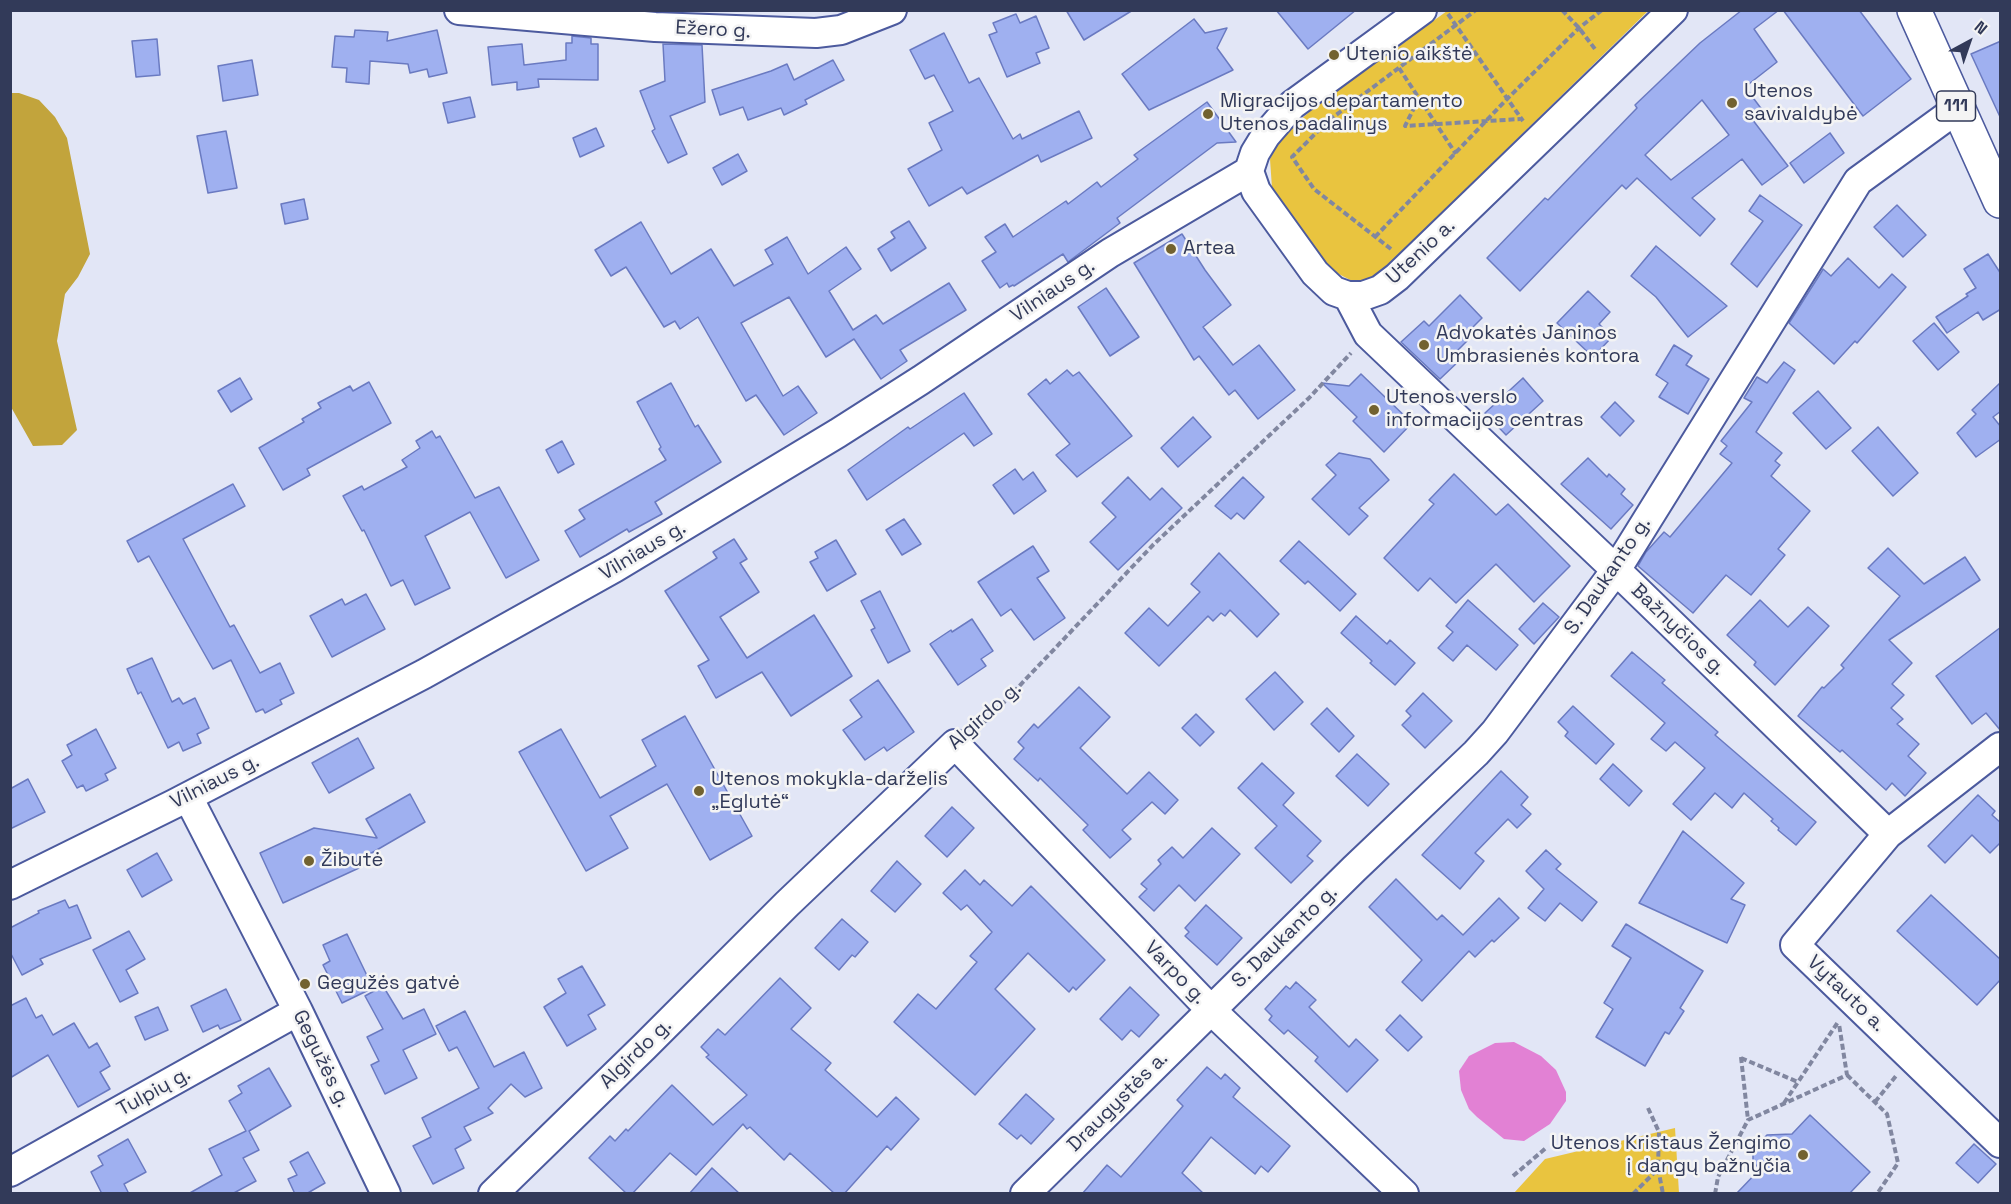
<!DOCTYPE html>
<meta charset="utf-8">
<style>
body{margin:0}
#map{position:relative;width:2011px;height:1204px;overflow:hidden;background:#e2e6f6;font-family:"Space Grotesk",sans-serif}
canvas{display:block}
.frame{position:absolute;inset:0;border:12px solid #323a59;pointer-events:none}
.north{position:absolute;left:1939px;top:12px;width:60px;height:60px;-webkit-text-stroke:4px #f4f4f4;paint-order:stroke;rotate:40deg;font-size:16px;font-weight:700;line-height:24px;text-align:center;color:#323a59}
.north::after{content:'';display:block;margin:auto;width:21px;height:27px;background:#323a59;clip-path:polygon(50% 0,100% 100%,50% 72%,0 100%)}
</style>
<div id="map">
<canvas width="2011" height="1204"></canvas>
<div class="frame"></div>
<div class="north">N</div>
</div>
<script>
const context = document.querySelector('canvas').getContext('2d');
context.lineJoin = 'round';
function fillPath(path, color) { context.fillStyle = color; context.fill(path, 'evenodd'); }
const shape = rows => new Path2D(rows.map(r => 'M' + r).join(''));
function strokePath(path, color, width, dash) { context.strokeStyle = color; context.lineWidth = width; context.lineCap = dash ? 'butt' : 'round'; context.setLineDash(dash || []); context.stroke(path); }
function drawText(font, color, halo, rows, align = 'center') {
  context.font = font + ' "Space Grotesk",sans-serif'; context.lineWidth = 5; context.setLineDash([]); context.textBaseline = 'middle'; context.strokeStyle = halo; context.fillStyle = color; for (const [text, x, y, turn = 0] of rows) {
    context.save(); context.translate(x, y); context.rotate((+turn || 0) * Math.PI / 180); context.textAlign = isNaN(turn) ? turn : align; if (halo) context.strokeText(text, 0, 0); context.fillText(text, 0, 0); context.restore();
  }
}
const green = shape([
 [1447,11,1648,11,1381,272,1358,284,1331,270,1272,188,1270,159,1280,138,1317,105],
 [1675,1128,1679,1193,1514,1193,1545,1159]
]);
const forest = shape([
 [11,93,19,93,39,100,55,117,67,138,90,254,78,277,65,294,57,341,77,430,62,445,33,446,11,407]
]);
const water = shape([
 [1514,1042,1541,1056,1556,1070,1566,1092,1566,1101,1550,1124,1524,1141,1504,1139,1477,1117,1469,1109,1461,1090,1459,1071,1469,1056,1495,1043]
]);
const building = shape([
 [1066,10,1133,10,1084,40,1066,10],
 [1276,10,1356,10,1308,49,1276,10],
 [1742,10,1779,10,1754,29,1777,62,1745,87,1763,111,1752,119,1788,166,1762,185,1742,159,1692,198,1715,219,1700,236,1637,178,1626,189,1622,185,1520,291,1487,258,1545,198,1548,200,1637,108,1635,105,1700,43,1742,10],
 [1702,100,1729,135,1671,180,1645,155,1702,100],
 [1783,10,1859,10,1911,79,1863,116,1783,10],
 [1016,14,1020,23,1036,16,1049,48,1036,53,1040,63,1007,77,989,35,997,32,993,23,1016,14],
 [1194,19,1205,33,1227,28,1217,48,1233,70,1149,110,1122,74,1194,19],
 [355,30,388,32,387,41,437,30,447,73,429,77,427,69,410,73,408,64,370,61,369,84,346,82,347,68,332,67,335,36,354,37,355,30],
 [944,33,969,83,979,78,1013,139,1020,134,1022,139,1079,111,1092,138,1041,162,1038,155,967,194,962,187,929,206,908,169,942,150,929,123,953,111,934,75,925,79,910,50,944,33],
 [572,36,591,38,591,44,598,44,598,80,538,79,539,87,517,90,517,82,492,85,488,47,522,44,524,65,566,60,566,43,572,43,572,36],
 [157,39,160,75,136,77,132,41,157,39],
 [2001,41,2001,119,1971,54,2001,41],
 [663,44,702,45,705,102,670,116,687,154,668,163,652,131,655,129,640,91,665,81,663,44],
 [252,60,258,95,223,101,218,66,252,60],
 [833,60,844,80,805,100,807,104,784,115,781,108,748,120,743,107,720,115,712,90,771,71,787,64,794,80,833,60],
 [470,97,475,117,448,123,443,103,470,97],
 [1207,102,1236,142,1217,143,1117,218,1120,223,1068,262,1063,254,1014,286,1013,285,1009,287,1007,283,1000,288,982,261,996,252,985,237,1005,224,1013,237,1066,201,1068,204,1097,182,1101,187,1138,159,1134,155,1207,102],
 [596,128,604,146,580,157,573,138,596,128],
 [226,131,237,188,208,193,197,136,226,131],
 [1830,133,1844,153,1804,183,1790,163,1830,133],
 [738,154,747,171,722,185,713,168,738,154],
 [1760,195,1802,225,1757,287,1731,264,1763,221,1749,211,1760,195],
 [304,199,308,219,285,224,281,204,304,199],
 [1897,205,1926,235,1903,257,1874,227,1897,205],
 [909,221,926,248,891,271,878,249,895,238,891,232,909,221],
 [641,222,671,274,711,249,734,286,773,264,765,250,787,237,808,274,846,247,861,269,829,291,853,330,876,315,883,324,949,283,966,310,900,350,907,361,881,379,854,339,826,357,789,297,741,323,783,396,798,386,817,413,784,435,756,395,746,401,698,317,680,329,675,321,664,327,626,267,611,276,595,250,641,222],
 [1182,234,1205,270,1231,305,1203,327,1233,365,1259,345,1295,390,1258,419,1235,390,1229,395,1199,356,1194,360,1134,263,1182,234],
 [1656,246,1727,306,1688,337,1656,297,1631,276,1656,246],
 [1988,254,2001,274,2001,309,1983,320,1978,312,1947,333,1936,317,1968,296,1966,294,1976,288,1964,269,1988,254],
 [1848,258,1879,288,1892,274,1906,287,1857,343,1855,341,1834,364,1789,323,1822,271,1823,269,1831,276,1848,258],
 [1106,288,1139,337,1110,356,1078,307,1106,288],
 [1588,291,1610,312,1599,324,1612,337,1593,357,1557,323,1588,291],
 [1460,295,1482,318,1464,336,1468,340,1455,353,1461,359,1440,379,1401,342,1424,321,1429,326,1460,295],
 [1934,323,1959,352,1938,370,1913,341,1934,323],
 [1674,345,1692,356,1686,365,1709,379,1688,414,1659,397,1668,383,1656,375,1674,345],
 [1784,362,1795,370,1756,432,1782,453,1775,461,1780,465,1771,476,1810,511,1778,549,1785,555,1751,595,1726,575,1693,613,1638,566,1646,552,1664,532,1670,537,1732,463,1720,454,1727,446,1721,441,1752,402,1744,398,1757,377,1767,383,1784,362],
 [1067,370,1073,376,1079,372,1132,436,1077,477,1056,455,1070,444,1028,394,1046,379,1050,384,1067,370],
 [1361,374,1412,423,1384,452,1353,421,1357,417,1322,383,1349,386,1361,374],
 [240,378,252,399,231,412,218,391,240,378],
 [1523,378,1543,401,1506,435,1485,413,1523,378],
 [369,382,391,423,307,469,310,475,283,490,259,448,304,422,302,419,321,408,318,403,350,386,353,391,369,382],
 [2001,382,2001,411,1993,417,2001,427,2001,439,1976,457,1957,433,1976,414,1972,410,2001,382],
 [671,383,695,427,698,425,721,462,655,502,662,514,629,532,627,529,580,557,565,531,585,519,579,510,666,460,659,449,661,447,637,402,671,383],
 [1818,391,1851,428,1826,449,1793,413,1818,391],
 [964,393,992,434,974,446,964,433,867,500,848,470,908,427,910,429,964,393],
 [1615,402,1634,421,1620,436,1601,417,1615,402],
 [1193,417,1211,437,1178,467,1161,448,1193,417],
 [1878,427,1918,473,1893,496,1852,451,1878,427],
 [432,431,436,438,440,436,475,498,499,487,539,560,506,578,470,512,425,536,450,588,415,605,403,580,391,586,364,530,362,531,343,496,362,486,364,490,407,467,402,460,420,448,416,441,432,431],
 [562,441,574,464,558,473,546,450,562,441],
 [1339,453,1370,459,1389,480,1359,508,1368,516,1349,535,1312,499,1336,475,1326,465,1339,453],
 [1588,458,1607,477,1609,474,1625,489,1621,494,1633,505,1611,529,1561,484,1588,458],
 [1015,469,1023,480,1033,472,1046,491,1014,514,993,485,1015,469],
 [1454,474,1496,515,1508,504,1570,566,1534,602,1496,564,1456,603,1430,578,1418,591,1384,558,1434,504,1429,500,1454,474],
 [1128,477,1150,500,1162,488,1182,508,1118,570,1090,542,1116,517,1102,503,1128,477],
 [1243,477,1264,497,1244,519,1237,513,1231,519,1215,506,1243,477],
 [233,484,245,506,183,539,230,627,234,625,260,673,280,663,294,693,280,700,282,704,265,713,263,709,256,712,231,660,213,669,149,556,138,562,127,541,233,484],
 [904,519,921,544,902,555,886,530,904,519],
 [734,539,747,559,740,563,759,592,720,617,747,658,814,615,852,676,791,716,762,672,716,698,698,666,709,660,665,591,717,558,713,552,734,539],
 [836,540,856,574,827,591,810,562,818,558,815,552,836,540],
 [1299,541,1356,594,1340,611,1308,581,1305,584,1280,561,1299,541],
 [1033,546,1049,571,1037,578,1065,618,1034,640,1011,609,1001,616,978,582,1033,546],
 [1888,548,1924,584,1965,557,1980,580,1889,640,1912,663,1892,684,1904,695,1891,708,1903,719,1897,724,1919,744,1908,756,1926,773,1905,796,1892,783,1886,790,1842,750,1840,752,1798,716,1822,687,1824,688,1844,668,1841,665,1900,596,1868,568,1888,548],
 [1219,553,1279,614,1257,637,1230,610,1225,616,1221,613,1213,621,1208,616,1159,666,1125,633,1149,608,1168,626,1200,592,1191,584,1219,553],
 [880,591,910,651,888,663,871,630,875,628,861,601,880,591],
 [366,594,385,629,332,657,310,616,342,599,345,605,366,594],
 [1468,600,1518,645,1496,670,1467,645,1453,661,1438,648,1453,632,1446,626,1468,600],
 [1760,600,1788,627,1808,607,1829,626,1775,685,1754,665,1756,662,1727,635,1760,600],
 [1543,603,1559,617,1534,644,1519,629,1543,603],
 [1356,616,1387,644,1390,640,1415,663,1395,685,1370,663,1372,661,1341,633,1356,616],
 [972,619,993,651,981,659,986,666,958,685,930,644,951,630,952,632,972,619],
 [2001,627,2001,731,1986,713,1972,724,1936,676,2001,627],
 [1632,652,1665,680,1662,683,1718,732,1715,735,1816,822,1796,845,1778,830,1779,828,1771,821,1773,819,1744,793,1732,808,1715,793,1691,820,1673,804,1705,768,1675,742,1666,751,1651,739,1665,723,1611,676,1632,652],
 [152,658,172,702,179,698,183,704,195,698,209,728,197,734,201,743,183,751,179,742,168,748,141,692,138,694,127,669,152,658],
 [1275,672,1303,702,1274,730,1246,699,1275,672],
 [878,680,914,732,887,751,884,747,865,760,843,730,862,717,850,700,878,680],
 [1079,687,1110,717,1080,748,1127,794,1149,772,1178,800,1165,814,1152,802,1122,830,1131,839,1110,858,1083,830,1088,825,1040,778,1038,781,1014,759,1024,748,1018,742,1034,724,1038,728,1079,687],
 [1423,693,1452,721,1425,748,1402,725,1411,716,1406,711,1423,693],
 [1573,706,1614,744,1596,764,1565,736,1568,732,1558,722,1573,706],
 [1327,708,1354,736,1339,752,1311,724,1327,708],
 [1196,714,1214,732,1200,746,1182,728,1196,714],
 [685,716,752,836,710,860,667,784,610,816,628,848,586,871,519,752,561,729,600,798,656,766,642,740,685,716],
 [96,729,116,768,105,774,108,780,86,791,83,785,77,788,62,761,72,755,67,745,96,729],
 [358,738,374,768,329,793,312,763,358,738],
 [1357,754,1389,784,1368,806,1336,776,1357,754],
 [1262,763,1294,793,1283,805,1321,841,1307,856,1313,861,1291,883,1255,848,1277,826,1238,788,1262,763],
 [1613,764,1642,791,1629,806,1600,779,1613,764],
 [1501,771,1528,797,1521,805,1531,814,1517,828,1508,819,1475,853,1484,861,1460,889,1422,855,1501,771],
 [28,779,45,812,10,829,10,789,28,779],
 [410,794,425,822,356,862,359,868,283,903,260,853,314,828,377,838,366,819,410,794],
 [1978,795,1995,811,1992,815,2001,823,2001,842,1990,853,1972,835,1945,863,1928,846,1978,795],
 [952,807,974,828,947,857,925,836,952,807],
 [1212,828,1240,854,1195,901,1179,885,1154,911,1139,897,1147,889,1141,884,1161,864,1158,860,1172,847,1183,858,1212,828],
 [1683,831,1744,883,1731,899,1745,905,1727,943,1639,903,1683,831],
 [1546,850,1561,864,1556,869,1597,902,1582,921,1560,903,1545,921,1528,908,1544,889,1526,871,1546,850],
 [157,853,172,880,142,897,127,870,157,853],
 [897,861,921,884,895,912,871,891,897,861],
 [965,870,980,885,984,880,1012,906,1031,886,1105,960,1076,990,1073,987,1069,992,1028,953,995,989,1035,1029,975,1095,894,1022,918,994,936,1009,977,962,970,956,992,932,967,905,961,910,943,893,965,870],
 [1396,879,1437,920,1442,915,1463,935,1499,898,1519,918,1494,942,1492,940,1475,957,1469,951,1422,1001,1402,982,1422,960,1369,907,1396,879],
 [1931,895,2001,960,2001,979,1977,1005,1897,931,1931,895],
 [65,900,69,908,77,905,91,938,40,959,43,964,22,975,10,952,10,928,39,913,38,911,65,900],
 [1206,905,1242,938,1217,965,1185,936,1189,932,1185,928,1206,905],
 [842,919,868,942,855,957,852,955,839,970,815,948,842,919],
 [1626,924,1703,971,1680,1008,1684,1011,1669,1034,1665,1032,1645,1066,1596,1037,1613,1009,1604,1003,1631,958,1612,946,1626,924],
 [129,931,145,959,126,970,138,993,120,1002,93,950,129,931],
 [347,934,373,988,342,1003,323,965,330,961,323,945,347,934],
 [582,966,605,1005,588,1015,596,1029,567,1046,544,1007,566,993,558,979,582,966],
 [780,978,811,1008,791,1029,831,1063,825,1070,877,1117,896,1097,919,1119,891,1150,887,1146,844,1194,835,1194,790,1153,784,1160,750,1127,747,1129,743,1124,696,1175,670,1153,632,1194,627,1194,589,1158,610,1136,615,1141,626,1129,628,1131,672,1085,713,1125,747,1095,706,1057,709,1055,701,1047,718,1029,725,1035,780,978],
 [1296,982,1316,1000,1309,1007,1349,1047,1356,1039,1378,1060,1347,1092,1315,1061,1318,1057,1288,1030,1284,1034,1269,1020,1272,1016,1265,1009,1286,986,1290,989,1296,982],
 [383,986,403,1019,424,1009,436,1034,403,1050,417,1078,385,1094,371,1065,379,1061,367,1037,383,1029,365,996,383,986],
 [1130,987,1159,1015,1139,1037,1131,1030,1122,1040,1100,1019,1130,987],
 [226,989,241,1020,220,1029,218,1025,203,1032,191,1006,226,989],
 [26,998,36,1018,42,1015,53,1035,74,1023,89,1048,97,1043,110,1066,100,1072,110,1089,78,1107,48,1055,10,1078,10,1006,26,998],
 [158,1007,168,1030,145,1040,135,1017,158,1007],
 [465,1011,494,1067,524,1052,542,1088,525,1097,511,1084,488,1108,493,1113,464,1127,471,1140,455,1149,464,1168,433,1184,413,1146,431,1137,422,1118,479,1088,457,1047,449,1051,436,1026,465,1011],
 [1400,1015,1422,1037,1408,1051,1386,1030,1400,1015],
 [1207,1067,1221,1079,1225,1074,1240,1088,1233,1097,1290,1146,1268,1172,1261,1166,1255,1174,1211,1137,1182,1173,1204,1194,1082,1194,1107,1165,1121,1177,1183,1106,1177,1100,1207,1067],
 [269,1068,291,1106,249,1131,259,1150,243,1158,256,1181,232,1194,188,1194,222,1175,209,1149,246,1131,229,1101,242,1093,238,1086,269,1068],
 [1026,1094,1054,1119,1031,1144,1021,1135,1017,1139,999,1124,1026,1094],
 [1810,1115,1870,1172,1849,1194,1736,1194,1760,1169,1753,1162,1753,1149,1767,1135,1792,1134,1810,1115],
 [128,1139,146,1172,124,1184,129,1194,102,1194,91,1172,103,1165,98,1156,128,1139],
 [1974,1144,1996,1164,1978,1183,1956,1163,1974,1144],
 [308,1152,325,1183,306,1194,295,1194,288,1179,297,1175,290,1162,308,1152],
 [712,1168,740,1194,689,1194,712,1168]
]);
const path = shape([
 [1562,10,1579,28,1595,49],
 [1448,14,1523,121],
 [1399,68,1456,154],
 [1419,98,1405,126,1520,119],
 [1375,237,1507,99,1579,28,1602,10],
 [1391,249,1314,189,1292,157,1328,121,1476,10],
 [974,729,988,719,1153,545,1309,398,1351,353],
 [1741,1057,1748,1120],
 [1741,1058,1798,1082],
 [1847,1075,1887,1114,1898,1163,1877,1194],
 [1875,1102,1896,1076],
 [1784,1103,1838,1022],
 [1648,1108,1659,1132,1658,1168,1663,1194],
 [1513,1176,1546,1148],
 [1633,1194,1658,1169],
 [1715,1194,1718,1177,1748,1120,1847,1075,1839,1024]
]);
const street = shape([
 [459,10,655,27,816,33,841,30,892,10],
 [1422,10,1292,105,1266,135,1255,153,1249,171,1256,191,1315,273,1334,291,1348,296,1363,296,1380,290,1397,277,1673,10],
 [1348,296,1368,334,1616,570,1888,834],
 [2000,747,1888,834,1795,945,2000,1143],
 [188,797,298,1011,386,1194],
 [10,885,174,804,424,674,614,568,838,433,921,380,1110,253,1249,171],
 [10,1172,298,1011],
 [493,1194,644,1047,787,904,955,744,1211,1010,1404,1194],
 [1025,1194,1354,869,1476,753,1495,732,1616,570,1858,181,1957,109]
]);
const primary = shape([
 [1914,10,2000,201]
]);
const markers = [
 [1334,55,6,"#726230"],
 [1732,103,6,"#726230"],
 [1208,114,6,"#726230"],
 [1171,249,6,"#726230"],
 [1424,345,6,"#726230"],
 [1374,410,6,"#726230"],
 [699,791,6,"#726230"],
 [309,861,6,"#726230"],
 [305,984,6,"#726230"],
 [1803,1155,6,"#726230"]
];
const shields = [
 [1956,106,39]
];
const shieldNames = [
 ["111",1956,106]
];
const streetNames = [
 ["Ežero g.",713,30,3],
 ["Utenio a.",1421,252,-43],
 ["Vilniaus g.",1053,291,-34],
 ["Vilniaus g.",643,551,-31],
 ["S. Daukanto g.",1608,576,-56],
 ["Bažnyčios g.",1678,630,44],
 ["Algirdo g.",985,716,-42],
 ["Vilniaus g.",215,782,-27],
 ["S. Daukanto g.",1285,937,-44],
 ["Varpo g.",1175,973,46],
 ["Vytauto a.",1846,994,44],
 ["Algirdo g.",636,1054,-44],
 ["Gegužės g.",321,1059,64],
 ["Tulpių g.",154,1092,-29],
 ["Draugystės a.",1118,1102,-45]
];
const poiNames = [
 ["Utenio aikštė",1346,55],
 ["Utenos",1744,92],
 ["savivaldybė",1744,115],
 ["Migracijos departamento",1220,102],
 ["Utenos padalinys",1220,125],
 ["Artea",1183,249],
 ["Advokatės Janinos",1436,334],
 ["Umbrasienės kontora",1436,357],
 ["Utenos verslo",1386,398],
 ["informacijos centras",1386,421],
 ["Utenos mokykla-darželis",711,780],
 ["„Eglutė“",711,803],
 ["Žibutė",321,861],
 ["Gegužės gatvė",317,984],
 ["Utenos Kristaus Žengimo",1791,1144,"right"],
 ["į dangų bažnyčia",1791,1167,"right"]
];
fillPath(green, '#e9c43f');
fillPath(forest, '#c2a43c');
fillPath(water, '#e281d4');
fillPath(building, '#9fb0f0');
strokePath(building, '#6a7ac1', 1.5);
strokePath(street, '#4c5a9e', 32);
strokePath(primary, '#4c5a9e', 36);
strokePath(path, '#8187a0', 4, [6, 3]);
strokePath(street, '#fff', 28);
strokePath(primary, '#fff', 33);
for (const [x, y, r, color] of markers) { const dot = new Path2D(); dot.arc(x, y, r, 0, 2 * Math.PI); context.fillStyle = color; context.fill(dot); strokePath(dot, '#f4f4f4', 2); }
for (const [x, y, w] of shields) { const box = new Path2D(); box.roundRect(x - w / 2, y - 15, w, 30, 4.5); context.fillStyle = '#f4f4f4'; context.fill(box); strokePath(box, '#323a59', 1.5); }
drawText('bold 18px', '#323a59', null, shieldNames);
drawText('20px', '#323a59', '#f4f4f4', streetNames);
drawText('20px', '#323a59', '#f4f4f4', poiNames, 'left');
</script>
